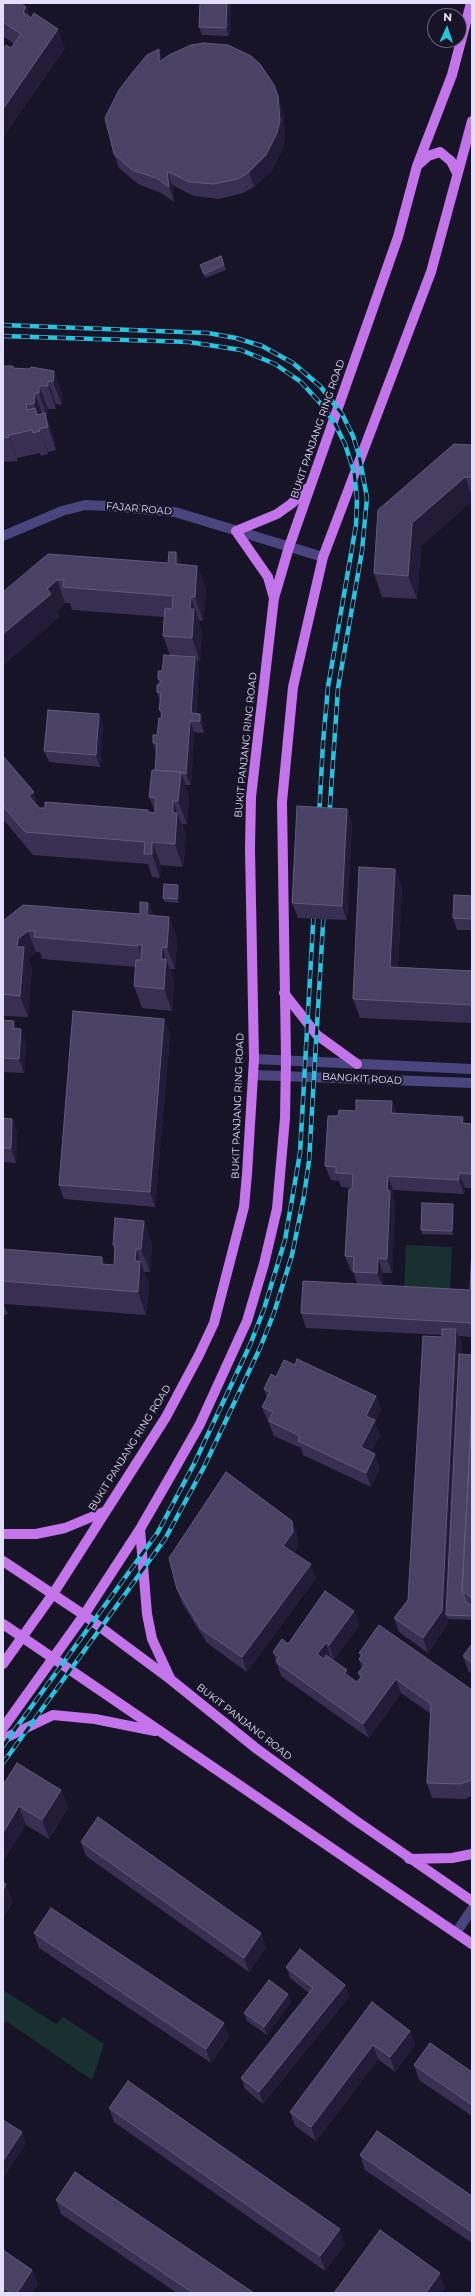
<!DOCTYPE html>
<style>
body{margin:0}
#map{position:relative;width:475px;height:2296px;overflow:hidden;background:#181427;font-family:Montserrat,sans-serif}
canvas{display:block}
.frame{position:absolute;inset:0;border:4px solid #e3defa;pointer-events:none}
.north{position:absolute;left:427px;top:8px;width:40px;height:40px;box-sizing:border-box;background:#181427;border:1px solid #69657b;border-radius:50%;rotate:3deg;font-size:11px;font-weight:700;line-height:16px;text-align:center;color:#e3defa}
.north::after{content:'';display:block;margin:auto;width:14px;height:18px;background:#24c5e0;clip-path:polygon(50% 0,100% 100%,50% 72%,0 100%)}
</style>
<div id="map">
<canvas width="475" height="2296"></canvas>
<div class="frame"></div>
<div class="north">N</div>
</div>
<script>
const context = document.querySelector('canvas').getContext('2d');
context.lineJoin = 'round';
function fillPath(path, color) { context.fillStyle = color; context.fill(path, 'evenodd'); }
const shape = rows => new Path2D(rows.map(r => 'M' + r).join(''));
function strokePath(path, color, width, dash) { context.strokeStyle = color; context.lineWidth = width; context.lineCap = dash ? 'butt' : 'round'; context.setLineDash(dash || []); context.stroke(path); }
function drawText(font, color, halo, rows, align = 'center') {
  context.font = font + ' Montserrat,sans-serif'; context.lineWidth = 4; context.setLineDash([]); context.textBaseline = 'middle'; context.strokeStyle = halo; context.fillStyle = color; for (const [text, x, y, turn = 0] of rows) {
    context.save(); context.translate(x, y); context.rotate((+turn || 0) * Math.PI / 180); context.textAlign = isNaN(turn) ? turn : align; if (halo) context.strokeText(text, 0, 0); context.fillText(text, 0, 0); context.restore();
  }
}
const green = shape([
 [406,1245,452,1247,450,1296,404,1294],
 [3,1990,56,2024,63,2017,104,2044,92,2080,6,2021,3,2025]
]);
const minor = shape([
 [3,536,62,511,85,505,108,506,175,512,323,557],
 [254,1059,472,1069],
 [253,1075,472,1083],
 [456,1933,472,1909]
]);
const major = shape([
 [418,165,428,156,440,152,451,161,457,173],
 [274,598,268,577,236,531,277,514,291,504,308,488],
 [284,993,317,1035,357,1064],
 [140,1529,147,1614,152,1639,170,1678],
 [3,1534,36,1534,65,1528,106,1511],
 [3,1561,84,1615,170,1679,257,1749,352,1818,472,1901],
 [3,1624,472,1944],
 [3,1664,53,1594,166,1417,199,1355,214,1323,244,1207,247,1174,254,1059,250,849,251,797,274,598,289,547,398,237,417,166,452,75,471,3],
 [3,1728,84,1615,140,1529,174,1470,200,1424,247,1321,264,1264,277,1209,285,1118,286,1059,282,802,293,687,323,557,431,272,472,121],
 [3,1739,53,1715,95,1719,155,1731],
 [409,1859,452,1858,472,1854]
]);
const rail = shape([
 [3,325,208,333,236,338,262,346,293,363,320,386,342,414,353,436,359,455,367,498,362,551,338,688,329,820],
 [3,336,189,342,241,350,275,364,301,382,322,405,335,424,345,444,354,472,357,498,356,525,328,687,323,743,319,817],
 [3,1746,158,1532,194,1464,250,1345,264,1309,285,1240,300,1153,314,907],
 [3,1763,165,1539,204,1467,260,1348,274,1313,292,1255,304,1196,309,1161,324,907]
]);
const wall = shape([
 [3,3,26,7,30,17,65,48,3,137,3,50,11,48,14,44,3,36],
 [200,3,231,3,229,36,202,35,199,27],
 [163,59,283,111,285,136,283,148,272,170,254,187,243,193,219,199,194,196,172,185,174,202,161,193,138,184,119,168,114,154],
 [221,256,226,270,205,278,200,265],
 [3,366,13,368,54,371,62,394,62,405,56,404,56,409,48,409,47,416,46,416,53,436,56,450,48,452,48,454,41,456,40,453,17,458,18,461,3,462],
 [472,445,472,501,421,546,417,599,382,597,374,573],
 [176,552,181,564,197,566,206,589,203,621,199,620,199,622,202,632,200,661,197,660,199,668,196,714,204,726,204,733,194,732,191,785,185,785,189,795,187,824,182,824,186,836,183,867,161,865,160,878,152,877,148,864,33,855,3,819,3,756,40,808,148,810,149,812,155,812,149,797,155,770,156,753,153,743,157,735,161,718,162,716,159,710,160,702,157,692,159,683,158,679,170,655,163,636,164,617,72,610,70,603,65,603,57,611,59,617,3,665,48,554,168,563],
 [103,725,100,767,49,762,44,751],
 [347,809,352,823,347,920,298,918,292,903],
 [395,869,402,887,398,967,472,971,472,1023,360,1018,353,999],
 [180,889,179,903,165,902,163,898],
 [472,896,472,930,457,930,453,918],
 [148,903,153,915,169,917,177,938,175,969,170,969,174,981,172,1011,142,1008,134,986,136,967,42,959,40,952,36,952,28,959,32,969,28,1017,3,1016,3,921,140,914],
 [164,1019,170,1034,155,1207,64,1199,59,1185],
 [3,1020,16,1029,26,1043,24,1073,3,1072],
 [392,1101,396,1113,465,1123,472,1124,472,1188,465,1188,464,1194,393,1190,393,1197,395,1205,392,1273,383,1273,383,1285,470,1290,472,1247,472,1337,459,1336,462,1344,461,1354,472,1355,472,1620,448,1619,447,1625,428,1653,399,1632,394,1618,408,1600,442,1335,306,1328,301,1313,357,1284,353,1271,351,1271,345,1256,352,1188,341,1187,339,1181,331,1180,325,1166,338,1116],
 [3,1118,12,1119,17,1133,16,1163,4,1162,3,1168],
 [454,1208,453,1235,422,1234,421,1230],
 [152,1244,150,1272,144,1272,149,1284,146,1315,6,1304,4,1305,8,1314,3,1316,3,1249,105,1264,114,1265,115,1251,113,1245],
 [295,1365,376,1396,381,1410,375,1422,380,1435,371,1452,380,1468,371,1487,303,1455,301,1448,274,1436,269,1423,268,1422,262,1407,267,1398,264,1389,276,1377],
 [292,1521,297,1535,298,1547,294,1553,316,1578,247,1672,207,1643,182,1603,177,1589],
 [354,1611,359,1626,334,1659,331,1657,330,1658,347,1670,349,1677,357,1682,360,1678,358,1673,362,1668,359,1659,361,1657,359,1653,472,1690,472,1796,465,1799,432,1798,427,1783,431,1714,401,1693,369,1738,281,1676,273,1652],
 [472,1644,472,1674,468,1671,463,1656],
 [3,1785,61,1790,68,1808,49,1839,26,1825],
 [81,1842,261,1933,266,1948,249,1972,86,1856],
 [34,1933,229,2037,211,2063,39,1948],
 [286,1967,345,1985,349,1997,263,2104,245,2089,241,2078,309,1993,290,1978],
 [288,1994,291,2002,267,2035,247,2021,244,2013],
 [372,2002,410,2031,415,2045,395,2072,378,2059,316,2141,295,2126,290,2112],
 [414,2065,472,2072,472,2116,419,2080],
 [109,2108,345,2244,325,2271,114,2122],
 [360,2155,472,2196,472,2243,365,2170],
 [56,2200,254,2293,177,2293,61,2214],
 [3,2250,32,2270,38,2284,32,2293,3,2293]
]);
const shadedWall = shape([
 [227,3,231,3,229,36,226,28],
 [26,7,33,26,23,12],
 [58,29,65,48,3,137,3,109],
 [159,49,165,64,159,62],
 [274,85,283,111,285,136,283,148,272,170,254,187,249,172],
 [167,171,172,185,174,202,169,187],
 [54,371,62,394,62,405,53,382],
 [48,381,56,404,56,409,48,386],
 [39,386,48,409,47,416,39,393],
 [35,393,43,416,37,415,34,404],
 [45,413,53,436,56,450,48,427],
 [39,429,48,452,48,454,40,431],
 [9,435,17,458,18,461,9,437],
 [465,477,472,496,472,501,421,546,417,599,408,576,412,523],
 [176,552,185,575,176,564],
 [197,566,206,589,203,621,195,597],
 [57,580,65,603,57,611,59,617,3,665,3,634,47,589],
 [191,597,199,620,199,622,202,632,200,661,192,638,190,609],
 [195,657,199,668,195,721,191,713],
 [99,714,103,725,100,767,96,755],
 [200,714,204,726,204,733,200,721],
 [190,721,194,732,191,785,186,774],
 [181,772,189,795,187,824,178,801],
 [34,792,42,816,29,796],
 [173,801,186,836,183,867,175,844,173,813],
 [347,809,352,823,347,920,342,906],
 [152,842,161,865,160,878,152,854],
 [395,869,402,887,397,986,390,967],
 [178,885,180,889,179,903,177,899],
 [148,903,156,925,147,915],
 [169,917,177,938,175,969,167,948],
 [28,931,36,952,28,959,32,969,28,1017,20,996,17,947,18,939],
 [139,944,146,966,146,968,138,946],
 [162,947,174,981,172,1011,164,989,161,959],
 [164,1019,170,1034,155,1207,150,1192],
 [14,1021,19,1036,13,1028],
 [21,1029,26,1043,24,1073,19,1059],
 [392,1101,397,1116,391,1113],
 [463,1117,468,1131,462,1123],
 [12,1119,17,1133,16,1163,11,1148],
 [472,1159,472,1177,471,1174],
 [459,1173,465,1188,464,1194,459,1180],
 [388,1176,393,1190,393,1197,395,1205,392,1273,387,1259,387,1190],
 [453,1204,454,1208,453,1235,452,1231],
 [144,1221,152,1244,150,1272,141,1249],
 [136,1249,149,1284,146,1315,138,1292,135,1261],
 [102,1257,111,1280,102,1264],
 [378,1258,383,1273,383,1287,377,1273],
 [456,1329,462,1344,448,1615,446,1615,448,1619,447,1625,428,1653,423,1638],
 [376,1396,381,1410,375,1422,380,1435,367,1462,361,1447,366,1416],
 [375,1454,380,1468,371,1487,366,1473],
 [292,1521,297,1535,298,1547,289,1560,283,1546],
 [311,1564,316,1578,247,1672,242,1657],
 [354,1611,359,1626,334,1659,329,1645],
 [326,1643,331,1657,323,1669,317,1654],
 [347,1670,352,1684,344,1673],
 [396,1679,401,1693,369,1738,363,1724],
 [61,1790,68,1808,49,1839,42,1820],
 [19,1806,26,1825,3,1862,3,1833],
 [6,1884,13,1902,3,1919,3,1890],
 [261,1933,266,1948,249,1972,244,1958],
 [345,1985,349,1997,263,2104,259,2092],
 [288,1994,291,2002,267,2035,264,2027],
 [224,2023,229,2037,211,2063,206,2049],
 [410,2031,415,2045,395,2072,390,2057],
 [373,2045,378,2059,316,2141,311,2127],
 [22,2132,26,2144,4,2177,3,2174,3,2161],
 [340,2229,345,2244,325,2271,320,2256],
 [32,2270,38,2284,32,2293,17,2293],
 [440,2273,445,2288,442,2293,426,2293]
]);
const building = shape([
 [3,3,20,3,26,7,23,12,31,18,34,13,58,29,3,109,3,50,6,45,11,48,21,34,3,22,3,3],
 [200,3,227,3,226,28,199,27,200,3],
 [204,43,228,45,251,56,260,64,274,85,278,96,280,121,277,133,266,155,249,172,238,179,214,184,189,182,167,171,169,187,156,178,132,170,114,154,105,118,119,90,132,73,147,55,159,49,159,62,169,55,191,45,204,43],
 [221,256,224,265,204,274,200,265,221,256],
 [3,366,13,366,13,368,29,369,31,367,54,371,53,382,48,381,48,386,39,386,39,393,35,393,34,404,26,404,27,410,35,408,37,415,45,413,48,427,39,429,40,431,33,433,32,430,9,435,9,437,3,438,3,366],
 [454,444,472,445,472,477,465,477,412,523,408,576,374,573,378,510,454,444],
 [169,552,176,552,176,564,197,566,195,597,191,597,190,609,194,609,192,638,163,636,165,608,172,609,173,596,63,587,64,580,57,580,47,589,51,594,3,634,3,592,48,554,168,563,169,552],
 [164,655,195,657,191,713,200,714,200,721,190,721,186,774,181,773,181,772,155,770,157,743,153,743,153,735,157,735,159,718,161,718,162,711,159,710,161,693,157,692,157,685,162,681,158,679,158,671,162,671,164,655],
 [48,710,99,714,96,755,44,751,48,710],
 [3,756,34,792,29,796,39,808,45,808,45,802,148,810,148,812,155,813,156,798,149,797,152,770,181,772,178,801,173,801,173,813,177,813,175,844,152,842,152,854,144,854,145,842,25,832,3,806,3,756],
 [297,806,347,809,342,906,292,903,297,806],
 [359,867,395,869,390,967,472,971,472,1005,353,999,359,867],
 [164,884,178,885,177,899,163,898,164,884],
 [454,895,472,896,472,919,453,918,454,895],
 [140,902,148,903,147,915,169,917,167,948,162,947,161,959,166,959,164,989,134,986,136,960,141,960,142,945,139,944,138,946,34,937,35,931,28,931,18,939,17,947,24,947,20,996,3,994,3,921,23,905,140,914,140,902],
 [73,1011,164,1019,150,1192,59,1185,73,1011],
 [3,1020,14,1021,13,1028,21,1029,19,1059,3,1058,3,1020],
 [356,1100,392,1101,391,1113,463,1117,462,1123,472,1124,472,1159,471,1174,459,1173,459,1180,388,1176,387,1190,390,1191,387,1259,378,1258,377,1273,353,1272,354,1257,345,1256,349,1189,352,1189,353,1174,336,1173,336,1167,325,1166,328,1116,338,1116,339,1110,356,1111,356,1100],
 [3,1118,12,1119,11,1148,3,1148,3,1118],
 [422,1203,453,1204,452,1231,421,1230,422,1203],
 [115,1218,144,1221,141,1249,136,1249,135,1261,140,1261,138,1292,3,1281,3,1249,102,1257,102,1264,114,1265,115,1245,113,1245,115,1218],
 [472,1247,472,1323,301,1313,303,1281,470,1290,472,1247],
 [442,1329,456,1329,442,1611,423,1638,394,1618,408,1600,423,1336,442,1337,442,1329],
 [459,1354,472,1355,472,1405,462,1591,466,1602,472,1606,472,1616,446,1615,459,1354],
 [297,1359,376,1396,366,1416,375,1420,361,1447,375,1454,366,1473,298,1441,300,1436,269,1421,273,1412,262,1407,270,1392,264,1389,271,1374,276,1377,284,1360,295,1365,297,1359],
 [472,1405,472,1598,462,1591,472,1405],
 [226,1472,292,1521,293,1532,283,1546,311,1564,242,1657,201,1629,177,1589,169,1558,226,1472],
 [325,1591,354,1611,329,1645,326,1643,317,1654,324,1659,326,1655,347,1670,344,1673,357,1682,362,1676,358,1673,365,1664,359,1659,362,1655,359,1653,379,1625,472,1690,472,1780,460,1784,427,1783,431,1704,396,1679,363,1724,276,1662,279,1657,273,1652,282,1639,288,1644,325,1591],
 [472,1644,472,1663,463,1656,472,1644],
 [17,1763,61,1790,42,1820,19,1806,3,1833,3,1785,17,1763],
 [98,1817,261,1933,244,1958,81,1842,98,1817],
 [3,1882,6,1884,3,1890,3,1882],
 [51,1908,224,2023,206,2049,34,1933,51,1908],
 [300,1949,345,1985,259,2092,241,2078,313,1988,286,1967,300,1949],
 [269,1980,288,1994,264,2027,244,2013,269,1980],
 [372,2002,410,2031,390,2057,373,2045,311,2127,290,2112,372,2002],
 [430,2043,472,2072,472,2105,414,2065,430,2043],
 [128,2081,340,2229,320,2256,109,2108,128,2081],
 [3,2120,22,2132,3,2161,3,2120],
 [377,2131,472,2196,472,2232,360,2155,377,2131],
 [75,2172,254,2293,193,2293,56,2200,75,2172],
 [380,2230,440,2273,426,2293,334,2293,380,2230],
 [3,2250,32,2270,17,2293,12,2293,3,2287,3,2250]
]);
const streetNames = [
 ["BUKIT PANJANG RING ROAD",318,429,-71],
 ["FAJAR ROAD",139,509,5],
 ["BUKIT PANJANG RING ROAD",246,745,-84],
 ["BANGKIT ROAD",362,1079,3],
 ["BUKIT PANJANG RING ROAD",238,1106,-88],
 ["BUKIT PANJANG RING ROAD",130,1448,-58],
 ["BUKIT PANJANG ROAD",244,1722,38]
];
fillPath(green, '#183030');
strokePath(minor, '#4a457f', 10);
strokePath(major, '#c474eb', 10);
strokePath(rail, '#24c5e0', 4.5);
strokePath(rail, '#181427', 3, [9]);
fillPath(wall, '#382f52');
fillPath(shadedWall, '#231c39');
fillPath(building, '#4a4264');
strokePath(building, '#625a7b', 1);
drawText('10px', '#e3defa', '#181427', streetNames);
</script>
